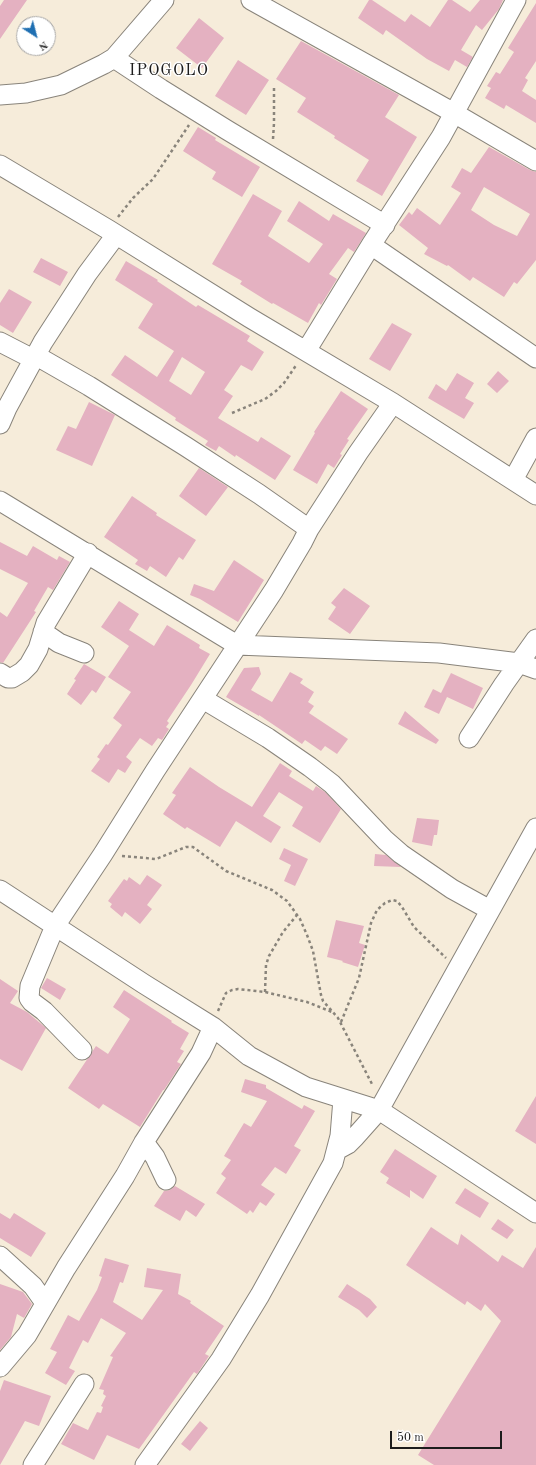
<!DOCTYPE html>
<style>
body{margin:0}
#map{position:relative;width:536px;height:1465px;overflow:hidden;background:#f6ecda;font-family:"Old Standard TT",serif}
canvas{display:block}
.north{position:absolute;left:16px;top:16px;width:40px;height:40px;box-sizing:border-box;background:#fff;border:1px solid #a4a4a4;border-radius:50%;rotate:144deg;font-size:11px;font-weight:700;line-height:16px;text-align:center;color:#1c1c1c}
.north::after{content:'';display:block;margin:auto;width:14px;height:18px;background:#1f6fb2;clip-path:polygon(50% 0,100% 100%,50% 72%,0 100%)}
.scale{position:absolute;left:390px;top:1431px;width:112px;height:18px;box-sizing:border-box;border:2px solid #1c1c1c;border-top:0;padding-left:5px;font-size:12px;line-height:14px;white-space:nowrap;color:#1c1c1c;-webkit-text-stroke:3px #fff;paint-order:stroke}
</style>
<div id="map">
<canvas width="536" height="1465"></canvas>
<div class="north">N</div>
<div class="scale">50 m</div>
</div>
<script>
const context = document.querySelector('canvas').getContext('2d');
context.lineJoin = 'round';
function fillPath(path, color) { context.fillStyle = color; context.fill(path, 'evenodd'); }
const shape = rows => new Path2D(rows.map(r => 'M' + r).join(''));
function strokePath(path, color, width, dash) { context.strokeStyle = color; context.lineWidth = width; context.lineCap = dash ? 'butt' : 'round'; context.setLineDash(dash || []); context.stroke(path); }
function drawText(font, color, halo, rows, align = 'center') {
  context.font = font + ' "Old Standard TT",serif'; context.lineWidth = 3; context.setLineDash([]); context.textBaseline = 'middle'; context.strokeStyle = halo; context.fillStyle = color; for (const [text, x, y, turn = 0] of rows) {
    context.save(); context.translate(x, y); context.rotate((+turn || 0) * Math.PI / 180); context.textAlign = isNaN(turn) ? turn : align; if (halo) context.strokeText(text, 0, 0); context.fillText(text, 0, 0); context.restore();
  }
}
const building = shape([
 [4,0,27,0,0,39,0,6],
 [369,0,372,0,405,22,411,14,430,27,448,0,452,0,470,12,480,0,503,0,499,9,482,30,476,25,461,50,473,57,467,67,455,60,449,71,427,59,386,30,383,35,358,18],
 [536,3,536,61,525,78,528,80,522,91,536,100,536,123,506,105,504,109,485,98,491,88,487,86,496,72,500,74,514,52,508,48],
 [199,18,224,38,202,68,176,48],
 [301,41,399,95,385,117,417,137,382,196,356,181,369,160,334,138,335,136,297,112,306,98,276,79],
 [238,60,269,80,246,115,215,96],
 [198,127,216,138,215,140,260,167,242,197,212,179,216,172,183,151],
 [489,147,530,170,536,172,536,260,517,284,514,282,504,297,473,277,470,281,448,265,447,266,424,254,428,248,399,225,409,212,412,215,417,208,440,225,461,193,451,187,462,168,471,173],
 [484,187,530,214,517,236,494,225,471,210],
 [253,194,282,211,268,236,309,263,323,244,287,221,299,201,329,221,333,214,366,233,354,252,348,248,329,274,337,279,321,305,319,303,308,323,273,303,272,304,240,284,242,281,212,264],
 [41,258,68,272,60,286,33,272],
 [126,261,158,280,157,281,196,307,198,305,250,336,247,341,264,352,252,371,241,365,224,390,233,396,218,418,258,442,261,437,291,456,275,480,236,455,235,457,219,446,216,451,205,445,208,441,175,420,176,418,111,375,125,355,157,377,174,351,138,328,153,304,115,280],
 [182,357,205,372,191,395,169,381],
 [9,289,32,302,13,333,0,325,0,303],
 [392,323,412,334,390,371,369,359],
 [498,371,509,381,497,393,487,384],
 [457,373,474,383,465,398,474,403,464,419,428,398,436,384,446,391],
 [341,391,368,409,347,439,349,440,340,454,342,455,334,468,328,464,317,484,293,470,315,433,314,432],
 [89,402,115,415,92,466,56,450,68,426,76,429],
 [199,468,228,487,206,516,179,496],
 [132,496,157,513,156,515,196,540,183,560,179,557,166,577,150,566,147,571,135,564,138,560,104,537],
 [0,542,27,556,33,546,57,560,59,556,70,562,53,590,48,587,34,611,36,612,3,663,0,662,0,612,7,617,28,583,0,569],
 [234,560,264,580,238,622,200,599,190,595,194,584,214,591],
 [344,588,370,606,350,634,328,619,336,607,331,603],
 [119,601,139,614,129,630,154,646,167,625,200,645,199,648,210,654,191,685,167,721,169,723,166,727,169,729,162,740,158,738,152,746,140,738,126,757,132,762,125,773,118,769,109,783,91,771,100,759,97,757,106,744,108,745,122,725,113,718,131,692,108,677,129,646,101,627],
 [84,664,106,677,96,693,92,690,81,705,67,694,76,680,74,679],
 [259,667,261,674,251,690,272,702,290,672,303,679,300,683,314,692,308,702,314,706,309,713,348,739,337,754,325,746,321,751,305,740,302,744,259,715,259,716,226,697,244,668],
 [451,673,483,688,473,709,447,697,439,714,424,707,433,689,441,693],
 [405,711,439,740,436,744,398,724],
 [280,763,292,771,289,776,313,791,316,786,325,792,341,809,320,843,292,826,303,807,279,792,263,816,281,827,271,843,236,821,220,847,187,827,185,829,163,814,176,795,172,793,190,767,219,787,252,807],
 [417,818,439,820,437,835,434,835,432,846,412,842],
 [284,848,308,859,295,886,284,881,291,865,279,859],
 [375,854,386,855,401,867,374,866],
 [147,875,162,885,147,905,152,909,140,924,125,912,122,917,110,907,112,904,108,901,124,879,127,881,129,877,140,885],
 [336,920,364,926,359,943,365,945,358,967,342,962,343,961,327,957],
 [47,978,66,989,60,1000,41,988],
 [0,979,18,991,10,1003,27,1012,46,1028,22,1071,0,1059],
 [124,990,172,1021,171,1022,189,1033,180,1049,184,1051,177,1062,181,1064,164,1090,163,1090,140,1127,103,1104,99,1109,68,1088,96,1046,108,1054,130,1019,113,1007],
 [245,1079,266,1085,266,1088,302,1109,304,1105,315,1111,294,1146,301,1150,286,1174,275,1167,261,1185,275,1194,266,1206,260,1202,253,1213,250,1210,247,1214,216,1193,226,1178,221,1174,231,1160,224,1156,244,1123,251,1127,267,1101,241,1092],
 [536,1096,536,1144,515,1131],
 [395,1149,437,1176,423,1199,410,1190,410,1198,386,1183,389,1178,380,1172],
 [175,1186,205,1204,196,1217,186,1210,180,1221,154,1206,164,1191,170,1190],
 [465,1188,489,1203,480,1218,455,1203],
 [0,1213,10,1219,14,1213,46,1233,31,1257,0,1238],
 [498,1219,514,1230,507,1239,491,1229],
 [431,1227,458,1245,461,1234,498,1262,502,1255,523,1268,536,1247,536,1465,434,1465,418,1455,501,1321,485,1304,481,1311,467,1301,465,1305,406,1265],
 [105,1258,129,1265,123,1283,120,1282,113,1302,142,1320,163,1290,144,1287,147,1268,181,1274,178,1294,191,1301,190,1303,224,1326,205,1354,209,1356,197,1374,194,1372,139,1449,107,1435,94,1460,61,1444,73,1423,88,1430,97,1412,101,1413,103,1407,101,1406,106,1396,103,1394,104,1390,99,1389,113,1357,110,1356,126,1333,101,1318,88,1343,83,1340,69,1368,75,1371,66,1385,45,1373,57,1352,50,1349,68,1315,79,1321,97,1290,102,1277,99,1276],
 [0,1284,23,1292,32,1304,24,1318,17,1314,11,1337,0,1350],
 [347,1284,370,1299,377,1307,367,1318,359,1310,338,1297],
 [4,1380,51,1396,39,1426,25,1421,0,1465,0,1391],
 [200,1421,208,1428,190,1451,181,1444]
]);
const path = shape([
 [273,139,274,123,274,86],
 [118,217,133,198,153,179,189,125],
 [232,413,265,399,276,391,284,383,297,364],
 [122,856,156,859,186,847,193,847,226,871,272,890,287,901,300,919,307,935,313,951,321,995,323,1001,338,1018,373,1086],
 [265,992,266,965,269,956,283,932,297,915],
 [218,1011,226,993,232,990,238,989,265,992,307,1002,332,1012],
 [341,1022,359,978,371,923,377,910,385,903,392,900,397,901,402,907,414,927,446,958]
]);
const minor = shape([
 [251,0,454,113,536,161],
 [114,58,161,89,227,130,385,225],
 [0,95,26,93,61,85,104,64,114,58,164,0],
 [0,165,109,230,250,318,393,403,536,495],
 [371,245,536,358],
 [0,342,33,359],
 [306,351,371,245,441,137,516,0],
 [35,355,89,386,185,446,259,494,309,529],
 [0,424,7,408,43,342,87,274,116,235],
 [513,480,536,438],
 [0,501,237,645,439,653,519,663,536,669],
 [43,632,59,643,84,653],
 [0,673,8,678,12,678,22,672,29,665,38,649,46,623,88,553],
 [203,699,268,738,310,767,332,784,385,840,401,854,452,889,490,910],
 [469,738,504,684,536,639],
 [0,890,144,984,213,1027,249,1056,306,1087,379,1110,536,1213],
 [82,1050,44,1011,32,1002,29,998,30,986,55,926,103,854,155,771,274,590,302,543,309,529,358,453,393,403],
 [144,1142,155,1157,166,1180],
 [337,1150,348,1144,355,1137,379,1110,536,828],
 [0,1256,33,1286,45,1303],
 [0,1367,27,1335,66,1268,125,1176,144,1142,201,1053,213,1027],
 [33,1465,84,1384],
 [145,1465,221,1359,260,1295,333,1163,340,1136,343,1099]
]);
const quarterNames = [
 ["IPOGOLO",169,71]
];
fillPath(building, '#e4b1c1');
strokePath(minor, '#89847b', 21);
strokePath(path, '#89847b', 2.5, [3, 3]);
strokePath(minor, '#fff', 19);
context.letterSpacing = '1px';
drawText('16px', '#1c1c1c', '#fff', quarterNames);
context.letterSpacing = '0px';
</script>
